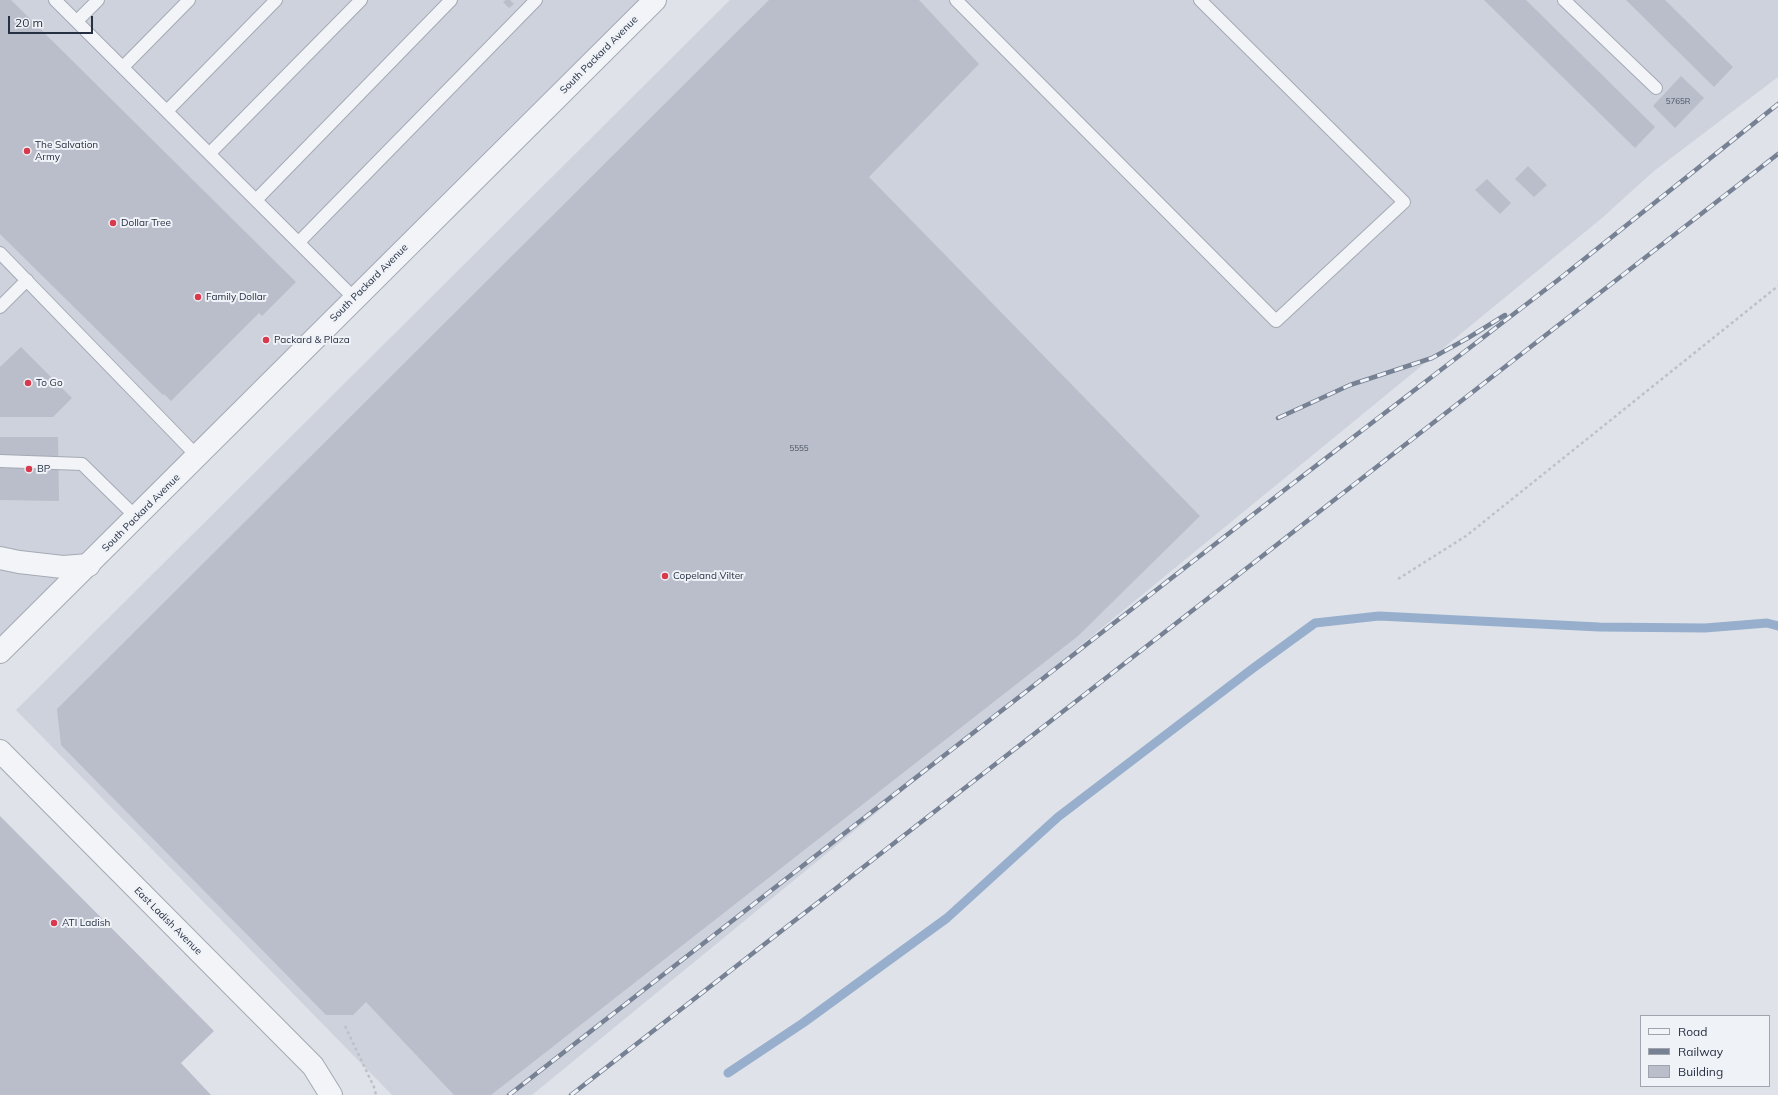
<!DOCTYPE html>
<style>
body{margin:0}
#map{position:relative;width:1778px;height:1095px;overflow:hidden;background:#dfe3e9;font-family:Mulish,sans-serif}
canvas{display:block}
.legend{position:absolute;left:1640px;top:1015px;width:130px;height:72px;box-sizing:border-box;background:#eff2f7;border:1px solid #9fa4af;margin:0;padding:5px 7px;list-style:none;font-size:12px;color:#263042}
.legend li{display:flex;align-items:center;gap:8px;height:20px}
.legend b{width:20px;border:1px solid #9fa4af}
.scale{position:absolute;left:8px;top:16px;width:85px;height:18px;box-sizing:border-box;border:2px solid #263042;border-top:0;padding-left:5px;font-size:12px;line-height:14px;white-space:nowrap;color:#263042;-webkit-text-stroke:3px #eff2f7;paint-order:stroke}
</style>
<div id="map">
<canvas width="1778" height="1095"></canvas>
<ul class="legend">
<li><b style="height:5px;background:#f2f4f7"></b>Road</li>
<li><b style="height:5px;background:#778194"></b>Railway</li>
<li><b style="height:11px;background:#b9beca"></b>Building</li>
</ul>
<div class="scale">20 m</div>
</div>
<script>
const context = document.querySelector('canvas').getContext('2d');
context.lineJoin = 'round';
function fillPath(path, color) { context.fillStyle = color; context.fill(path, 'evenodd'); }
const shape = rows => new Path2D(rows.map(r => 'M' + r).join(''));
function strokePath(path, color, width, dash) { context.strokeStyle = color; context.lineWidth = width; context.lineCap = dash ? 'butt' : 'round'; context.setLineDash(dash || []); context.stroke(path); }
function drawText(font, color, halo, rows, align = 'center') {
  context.font = font + ' Mulish,sans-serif'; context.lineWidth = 4; context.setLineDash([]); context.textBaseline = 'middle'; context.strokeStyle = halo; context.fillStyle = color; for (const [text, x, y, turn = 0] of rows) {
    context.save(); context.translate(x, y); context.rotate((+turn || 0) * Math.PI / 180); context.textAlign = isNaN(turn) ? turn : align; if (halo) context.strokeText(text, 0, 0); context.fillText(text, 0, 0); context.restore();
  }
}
const built = shape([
 [0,0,655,0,0,652,0,262,4,258,0,253],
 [730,0,1778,0,1778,77,1654,171,1602,218,532,1095,392,1095,16,710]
]);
const stream = shape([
 [728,1073,803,1023,947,918,1058,817,1252,669,1315,623,1379,616,1599,627,1705,628,1767,623,1778,626]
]);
const building = shape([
 [0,0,11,0,296,282,262,316,259,313,171,401,164,394,163,395,0,234],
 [506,0,510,0,514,4,509,8,503,2],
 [769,0,919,0,979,64,869,177,1200,516,1078,636,491,1095,454,1095,366,1002,353,1015,326,1015,61,745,57,709],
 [1484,0,1526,0,1655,127,1635,148],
 [1626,0,1665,0,1733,67,1714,87],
 [1681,76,1704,98,1675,128,1653,106],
 [1528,166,1547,185,1534,197,1515,179],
 [1487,179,1511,203,1500,214,1475,190],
 [21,347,72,398,53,417,0,417,0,367],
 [0,437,58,437,59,501,0,500],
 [0,816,214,1031,181,1063,211,1095,0,1095]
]);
const path = shape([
 [1398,579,1466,536,1778,286],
 [345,1026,374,1087,376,1095]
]);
const service = shape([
 [55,0,354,298],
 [956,0,1276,321,1404,202,1200,0],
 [1564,0,1656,88],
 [77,21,98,0],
 [123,67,189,0],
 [167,111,276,0],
 [210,153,361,0],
 [256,200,451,0],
 [299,242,536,0],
 [0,253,197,456],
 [0,307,27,280],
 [0,461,82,464,136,517]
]);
const minor = shape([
 [0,558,19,562,63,567,89,565]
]);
const tertiary = shape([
 [0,652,655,0],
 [0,751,313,1066,331,1095]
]);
const rail = shape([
 [1278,418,1350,385,1432,358,1468,338,1505,315],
 [509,1095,1287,488,1558,280,1778,104],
 [571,1095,1778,154]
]);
const markers = [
 [27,151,4,"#d9394c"],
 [113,223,4,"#d9394c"],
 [198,297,4,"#d9394c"],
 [266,340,4,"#d9394c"],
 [28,383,4,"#d9394c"],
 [29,469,4,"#d9394c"],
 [665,576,4,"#d9394c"],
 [54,923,4,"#d9394c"]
];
const numberNames = [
 ["5765R",1678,102],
 ["5555",799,449]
];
const streetNames = [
 ["South Packard Avenue",599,55,-45],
 ["South Packard Avenue",369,283,-45],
 ["South Packard Avenue",141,513,-45],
 ["East Ladish Avenue",168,921,45]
];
const poiNames = [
 ["The Salvation",35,145],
 ["Army",35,157],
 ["Dollar Tree",121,223],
 ["Family Dollar",206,297],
 ["Packard & Plaza",274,340],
 ["To Go",36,383],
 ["BP",37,469],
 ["Copeland Vilter",673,576],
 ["ATI Ladish",62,923]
];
fillPath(built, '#cdd2dc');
strokePath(stream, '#97afcd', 9);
fillPath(building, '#b9beca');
strokePath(service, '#a4aab4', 14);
strokePath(minor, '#a4aab4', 24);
strokePath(tertiary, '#a4aab4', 24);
strokePath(path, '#bdc1c8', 2.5, [3, 3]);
strokePath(service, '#f2f4f7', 12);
strokePath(minor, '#f2f4f7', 22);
strokePath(tertiary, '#f2f4f7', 22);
strokePath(rail, '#778194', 4.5);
strokePath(rail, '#eff2f7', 3, [9]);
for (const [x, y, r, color] of markers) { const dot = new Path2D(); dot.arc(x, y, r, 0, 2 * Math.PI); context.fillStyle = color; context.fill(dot); strokePath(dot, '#eff2f7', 1.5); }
drawText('8px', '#4b5464', null, numberNames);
drawText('10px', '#263042', '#eff2f7', streetNames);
drawText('10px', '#263042', '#eff2f7', poiNames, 'left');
</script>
